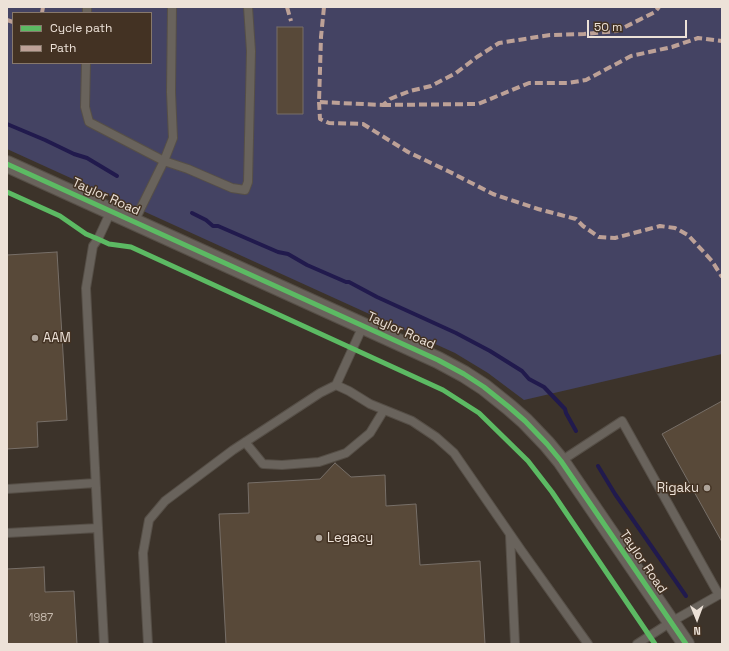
<!DOCTYPE html>
<style>
body{margin:0}
#map{position:relative;width:729px;height:651px;overflow:hidden;background:#3c332a;font-family:"Space Grotesk",sans-serif}
canvas{display:block}
.frame{position:absolute;inset:0;border:8px solid #ede2d8;pointer-events:none}
.legend{position:absolute;left:12px;top:12px;width:140px;height:52px;box-sizing:border-box;background:#433223;border:1px solid #87786b;margin:0;padding:5px 7px;list-style:none;font-size:12px;color:#ede2d8}
.legend li{display:flex;align-items:center;gap:8px;height:20px}
.legend b{width:20px;border:1px solid #87786b}
.north{position:absolute;left:677px;top:599px;width:40px;height:40px;-webkit-text-stroke:3px #433223;paint-order:stroke;rotate:179deg;font-size:11px;font-weight:700;line-height:16px;text-align:center;color:#ede2d8}
.north::after{content:'';display:block;margin:auto;width:14px;height:18px;background:#ede2d8;clip-path:polygon(50% 0,100% 100%,50% 72%,0 100%)}
.scale{position:absolute;left:587px;top:20px;width:100px;height:18px;box-sizing:border-box;border:2px solid #ede2d8;border-top:0;padding-left:5px;font-size:12px;line-height:14px;white-space:nowrap;color:#ede2d8;-webkit-text-stroke:3px #433223;paint-order:stroke}
</style>
<div id="map">
<canvas width="729" height="651"></canvas>
<div class="frame"></div>
<ul class="legend">
<li><b style="height:5px;background:#5cba63"></b>Cycle path</li>
<li><b style="height:5px;background:#bda197"></b>Path</li>
</ul>
<div class="north">N</div>
<div class="scale">50 m</div>
</div>
<script>
const context = document.querySelector('canvas').getContext('2d');
context.lineJoin = 'round';
function fillPath(path, color) { context.fillStyle = color; context.fill(path, 'evenodd'); }
const shape = rows => new Path2D(rows.map(r => 'M' + r).join(''));
function strokePath(path, color, width, dash) { context.strokeStyle = color; context.lineWidth = width; context.lineCap = dash ? 'butt' : 'round'; context.setLineDash(dash || []); context.stroke(path); }
function drawText(font, color, halo, rows, align = 'center') {
  context.font = font + ' "Space Grotesk",sans-serif'; context.lineWidth = 3; context.setLineDash([]); context.textBaseline = 'middle'; context.strokeStyle = halo; context.fillStyle = color; for (const [text, x, y, turn = 0] of rows) {
    context.save(); context.translate(x, y); context.rotate((+turn || 0) * Math.PI / 180); context.textAlign = isNaN(turn) ? turn : align; if (halo) context.strokeText(text, 0, 0); context.fillText(text, 0, 0); context.restore();
  }
}
const green = shape([
 [7,7,722,7,722,354,524,400,488,373,455,353,7,149],
 [13,13,151,13,151,63,13,63]
]);
const stream = shape([
 [7,124,45,140,74,154,87,158,117,176],
 [192,213,206,220,213,226,218,226,278,252,288,254,307,265,346,282,349,282,377,297,456,333,490,351,522,371,529,379,544,387,565,409,566,413,576,431],
 [598,466,615,494,686,596]
]);
const building = shape([
 [277,27,303,27,303,114,277,114,277,27],
 [57,252,67,420,37,422,38,447,7,449,7,255,57,252],
 [722,401,722,542,662,434,722,401],
 [335,463,351,477,385,475,386,506,416,504,420,565,480,561,485,644,226,644,219,514,249,513,248,483,320,479,335,463],
 [44,567,45,592,74,591,77,644,7,644,7,569,44,567]
]);
const lane = shape([
 [87,7,87,13],
 [86,63,85,107,89,122,164,161,188,169,232,188,245,190,248,182,251,51,248,7],
 [134,222,164,161,173,138,171,92,172,7],
 [336,385,349,391,370,404,412,421,436,437,454,453,521,550,588,644],
 [245,442,263,464,282,465,319,462,346,453,370,433,384,410],
 [561,461,622,421,719,595],
 [7,489,95,483],
 [98,528,86,288,93,246,98,239,111,211],
 [7,533,98,528,104,644],
 [510,535,515,644],
 [148,644,143,553,149,520,165,501,233,450,320,393,336,385,363,326],
 [637,644,671,622,722,593]
]);
const street = shape([
 [7,164,438,360,464,374,484,387,509,407,525,421,547,444,561,461,686,644]
]);
const quiet = shape([
 [287,7,291,21],
 [324,7,321,37,319,102,383,105,390,99,410,91,431,86,456,73,477,57,499,43,550,35,584,34,617,31,655,12,659,7],
 [42,13,43,7],
 [7,20,13,22],
 [319,102,320,119,329,123,363,124,408,152,450,172,493,194,538,209,576,219,583,226,599,237,615,238,660,226,675,228,688,235,712,261,722,277],
 [383,105,478,104,529,83,568,83,586,80,631,56,672,47,698,38,722,41]
]);
const cycleway = shape([
 [7,164,438,360,464,374,484,387,509,407,525,421,547,444,561,461,686,644],
 [7,192,60,216,86,234,98,239,109,244,131,247,443,390,479,413,528,461,552,492,655,644]
]);
const markers = [
 [35,338,4,"#afa59b"],
 [707,488,4,"#afa59b"],
 [319,538,4,"#afa59b"]
];
const numberNames = [
 ["1987",41,618]
];
const streetNames = [
 ["Taylor Road",106,197,24],
 ["Taylor Road",401,331,24],
 ["Taylor Road",643,562,56]
];
const poiNames = [
 ["AAM",43,338],
 ["Rigaku",699,488,"right"],
 ["Legacy",327,538]
];
fillPath(green, '#444363');
strokePath(stream, '#211a4d', 4);
fillPath(building, '#584939');
strokePath(building, '#776f68', 1);
strokePath(lane, '#564f47', 10);
strokePath(street, '#564f47', 18);
strokePath(lane, '#69635c', 8);
strokePath(street, '#69635c', 16);
strokePath(quiet, '#bda197', 4, [8, 4]);
strokePath(cycleway, '#5cba63', 5);
for (const [x, y, r, color] of markers) { const dot = new Path2D(); dot.arc(x, y, r, 0, 2 * Math.PI); context.fillStyle = color; context.fill(dot); strokePath(dot, '#433223', 1.5); }
drawText('11px', '#c8bcb0', null, numberNames);
drawText('13px', '#ede2d8', '#433223', streetNames);
drawText('13px', '#ede2d8', '#433223', poiNames, 'left');
</script>
